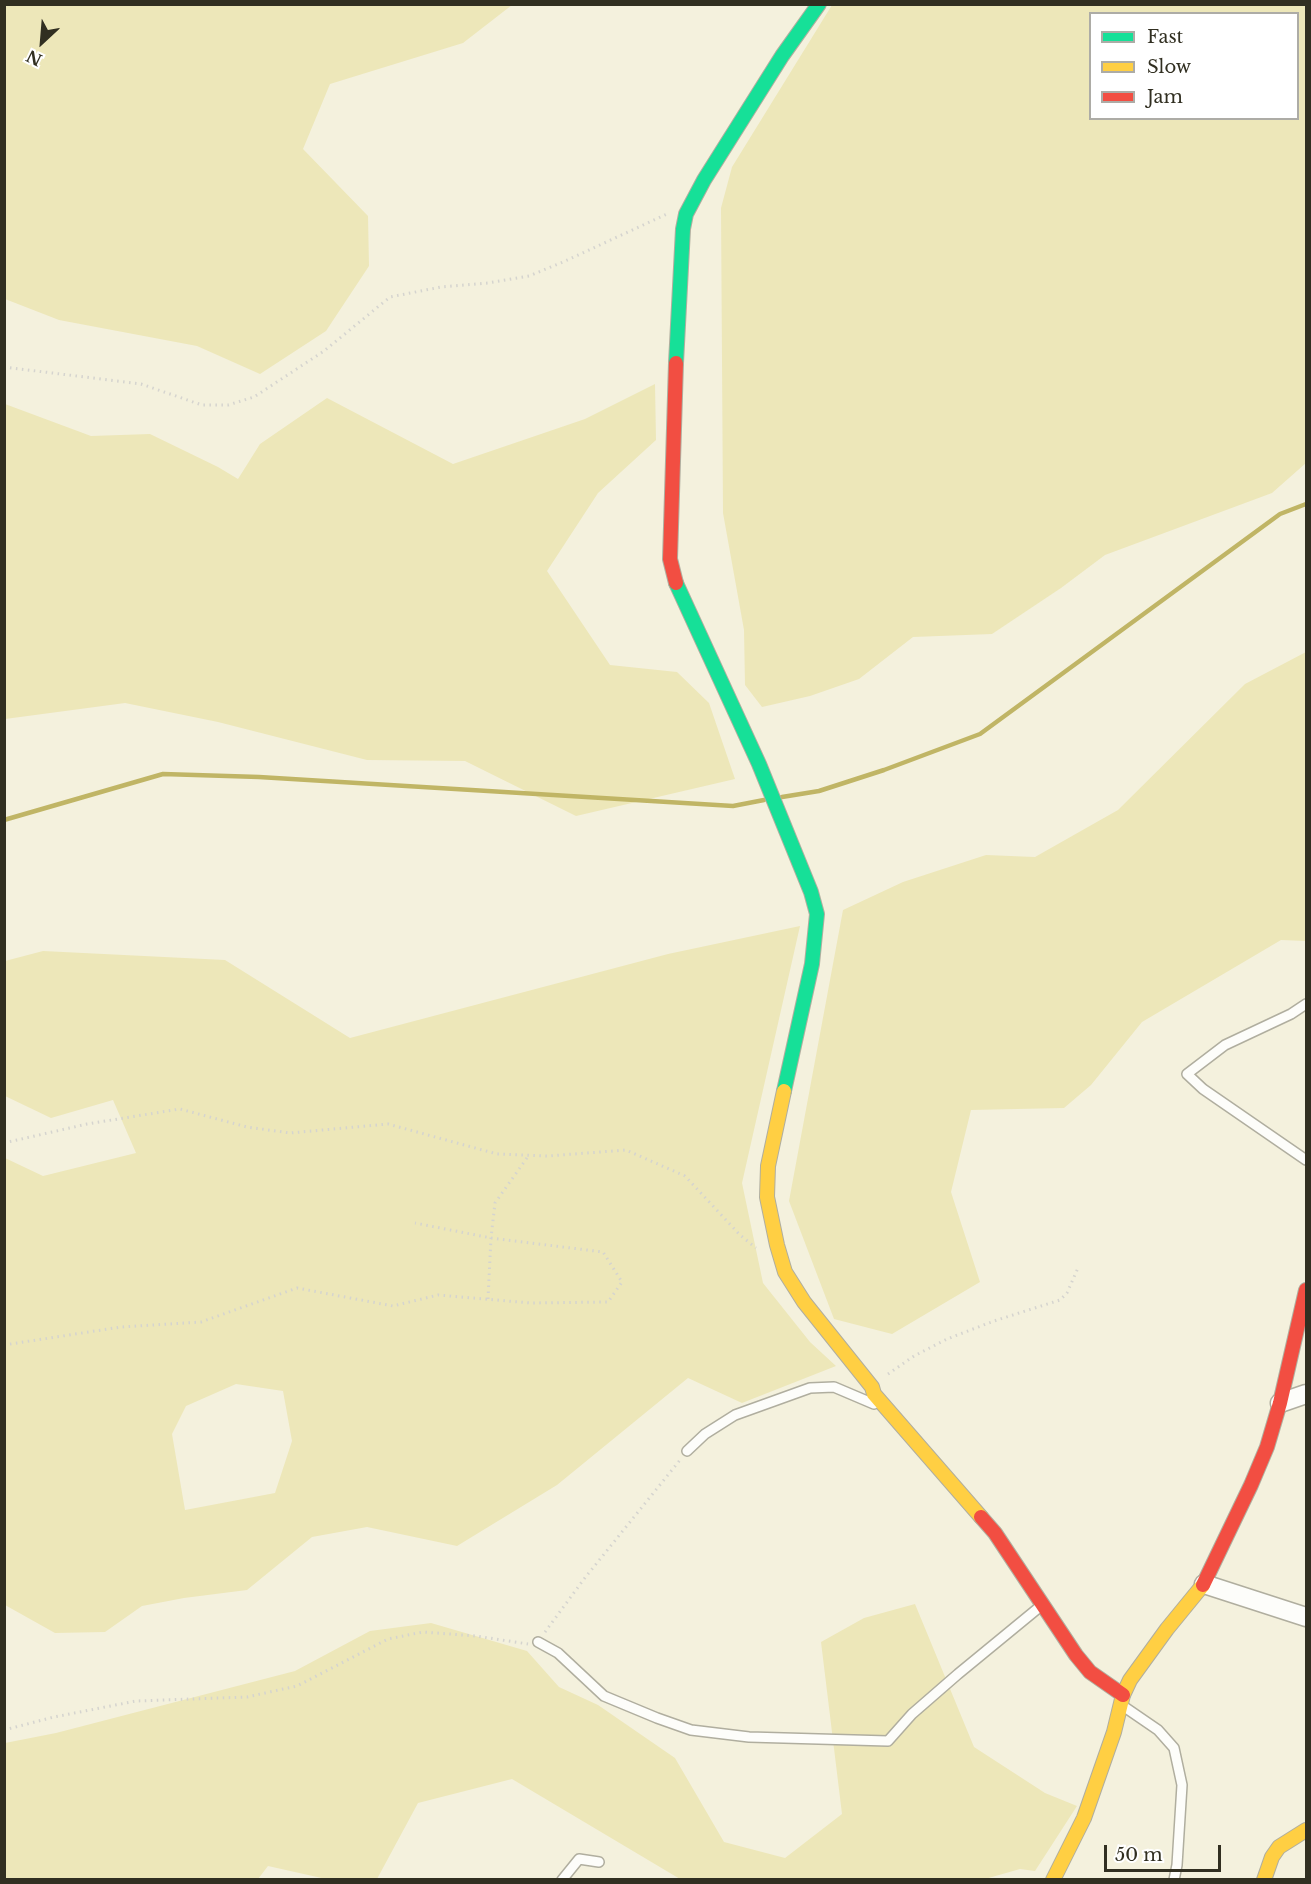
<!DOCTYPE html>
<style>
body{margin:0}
#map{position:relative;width:1311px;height:1884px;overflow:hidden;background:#f4f1dd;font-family:"Libre Baskerville",serif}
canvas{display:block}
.frame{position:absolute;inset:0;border:6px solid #312f21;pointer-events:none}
.legend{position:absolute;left:1089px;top:12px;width:210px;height:108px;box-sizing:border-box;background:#fff;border:2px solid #adaca6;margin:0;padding:8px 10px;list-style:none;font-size:18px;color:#312f21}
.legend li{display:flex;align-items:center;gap:12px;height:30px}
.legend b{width:30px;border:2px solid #adaca6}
.north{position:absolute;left:12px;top:12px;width:60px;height:60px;-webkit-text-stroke:4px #fff;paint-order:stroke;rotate:206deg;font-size:16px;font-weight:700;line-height:24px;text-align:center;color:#312f21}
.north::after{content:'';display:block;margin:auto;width:21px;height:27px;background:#312f21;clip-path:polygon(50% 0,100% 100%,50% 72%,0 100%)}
.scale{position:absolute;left:1104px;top:1845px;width:117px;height:27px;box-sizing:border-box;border:3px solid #312f21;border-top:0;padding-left:8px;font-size:18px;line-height:21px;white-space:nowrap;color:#312f21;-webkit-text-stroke:4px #fff;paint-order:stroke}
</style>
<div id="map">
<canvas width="1311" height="1884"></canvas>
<div class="frame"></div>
<ul class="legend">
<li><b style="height:8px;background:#16e098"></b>Fast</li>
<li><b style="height:8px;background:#ffcf43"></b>Slow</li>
<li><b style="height:8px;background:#f24e42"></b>Jam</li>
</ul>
<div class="north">N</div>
<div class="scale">50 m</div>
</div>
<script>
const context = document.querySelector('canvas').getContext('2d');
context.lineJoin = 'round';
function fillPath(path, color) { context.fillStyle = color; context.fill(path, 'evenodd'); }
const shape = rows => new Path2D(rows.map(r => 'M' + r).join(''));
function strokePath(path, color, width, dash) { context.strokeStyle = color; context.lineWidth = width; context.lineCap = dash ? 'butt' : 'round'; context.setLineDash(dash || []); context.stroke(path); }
const green = shape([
 [4,5,5,4,512,5,463,43,330,84,303,149,368,216,369,266,326,331,260,374,197,346,59,320,5,299],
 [832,5,1306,5,1306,463,1272,493,1105,555,1061,588,992,634,913,637,859,679,810,696,762,707,745,685,744,630,723,513,721,208,732,167],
 [1090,14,1298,14,1298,118,1090,118],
 [655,384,656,440,598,493,547,571,610,665,677,672,709,703,735,779,576,816,465,761,367,760,218,722,125,703,5,719,5,404,91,436,150,434,218,467,238,479,260,444,327,398,453,464,585,419],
 [1306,652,1306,941,1281,940,1142,1022,1091,1085,1064,1108,971,1110,951,1192,980,1282,892,1334,834,1319,789,1201,843,910,903,882,986,855,1035,857,1118,810,1245,684],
 [800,926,742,1183,763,1283,810,1342,836,1366,742,1403,688,1378,557,1485,457,1546,367,1527,312,1537,247,1590,184,1598,142,1606,105,1632,55,1633,5,1605,5,1158,43,1176,136,1153,113,1100,51,1118,5,1096,5,961,43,951,225,960,350,1038,668,954],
 [236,1384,283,1391,292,1441,275,1493,185,1510,172,1434,186,1406],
 [915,1604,974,1747,1045,1793,1077,1806,1035,1871,1020,1869,985,1879,680,1879,512,1779,418,1803,377,1879,326,1879,268,1866,258,1879,5,1880,5,1743,56,1733,295,1671,370,1631,431,1623,527,1651,559,1687,598,1705,675,1758,724,1842,785,1858,842,1814,821,1642,864,1618]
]);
const stream = shape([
 [782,797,819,791,884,770,980,734,1280,514,1306,504],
 [4,820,163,774,259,777,733,806,764,800]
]);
const path = shape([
 [4,367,141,384,202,405,228,405,254,397,324,351,390,297,441,287,488,283,529,276,563,262,667,214],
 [4,1143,87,1124,180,1109,247,1127,290,1133,388,1124,497,1154,548,1156,626,1150,685,1176,740,1235,756,1248],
 [488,1299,491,1238,495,1203,529,1155],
 [4,1345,121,1327,201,1322,297,1288,393,1306,438,1295,531,1303,608,1302,622,1282,603,1252,491,1238,415,1223],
 [888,1374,914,1356,947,1339,994,1321,1060,1300,1067,1293,1078,1268],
 [545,1632,584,1579,680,1460],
 [4,1730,54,1717,136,1701,247,1697,297,1686,388,1639,423,1632,476,1636,528,1644]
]);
const lane = shape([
 [1306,1004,1291,1014,1225,1045,1187,1074,1203,1089,1306,1160],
 [687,1451,705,1434,735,1415,810,1388,834,1387,874,1404],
 [538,1642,558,1653,604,1696,657,1718,691,1730,749,1737,888,1741,912,1714,958,1674,1042,1605],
 [1123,1706,1158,1730,1174,1748,1182,1785,1177,1865,1174,1880],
 [562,1880,579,1859,599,1862]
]);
const street = shape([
 [1280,1403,1306,1394],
 [1204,1584,1306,1617]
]);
const fast = shape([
 [676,363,683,229,686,214,704,180,782,56,819,4],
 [676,583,759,764,811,892,817,914,812,964,784,1091]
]);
const slow = shape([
 [784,1091,768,1166,767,1197,777,1245,785,1272,804,1302,872,1387,874,1394,981,1517],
 [1053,1880,1084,1818,1114,1732,1123,1695,1130,1680,1167,1629,1203,1585],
 [1264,1880,1272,1857,1279,1847,1306,1830]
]);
const jam = shape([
 [676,583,670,559,676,363],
 [981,1517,995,1533,1076,1655,1090,1672,1123,1695],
 [1203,1585,1251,1485,1267,1447,1280,1403,1306,1290]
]);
fillPath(green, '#ede7b9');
strokePath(stream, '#c0b565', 4.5);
strokePath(lane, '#b0ae9f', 12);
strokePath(street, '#b0ae9f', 21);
strokePath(fast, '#b0ae9f', 16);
strokePath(slow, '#b0ae9f', 16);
strokePath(jam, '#b0ae9f', 16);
strokePath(path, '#d5d4cf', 3, [1.5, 4.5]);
strokePath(lane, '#fdfdfa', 9);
strokePath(street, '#fdfdfa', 18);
strokePath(fast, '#16e098', 14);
strokePath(slow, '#ffcf43', 14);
strokePath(jam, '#f24e42', 14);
</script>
